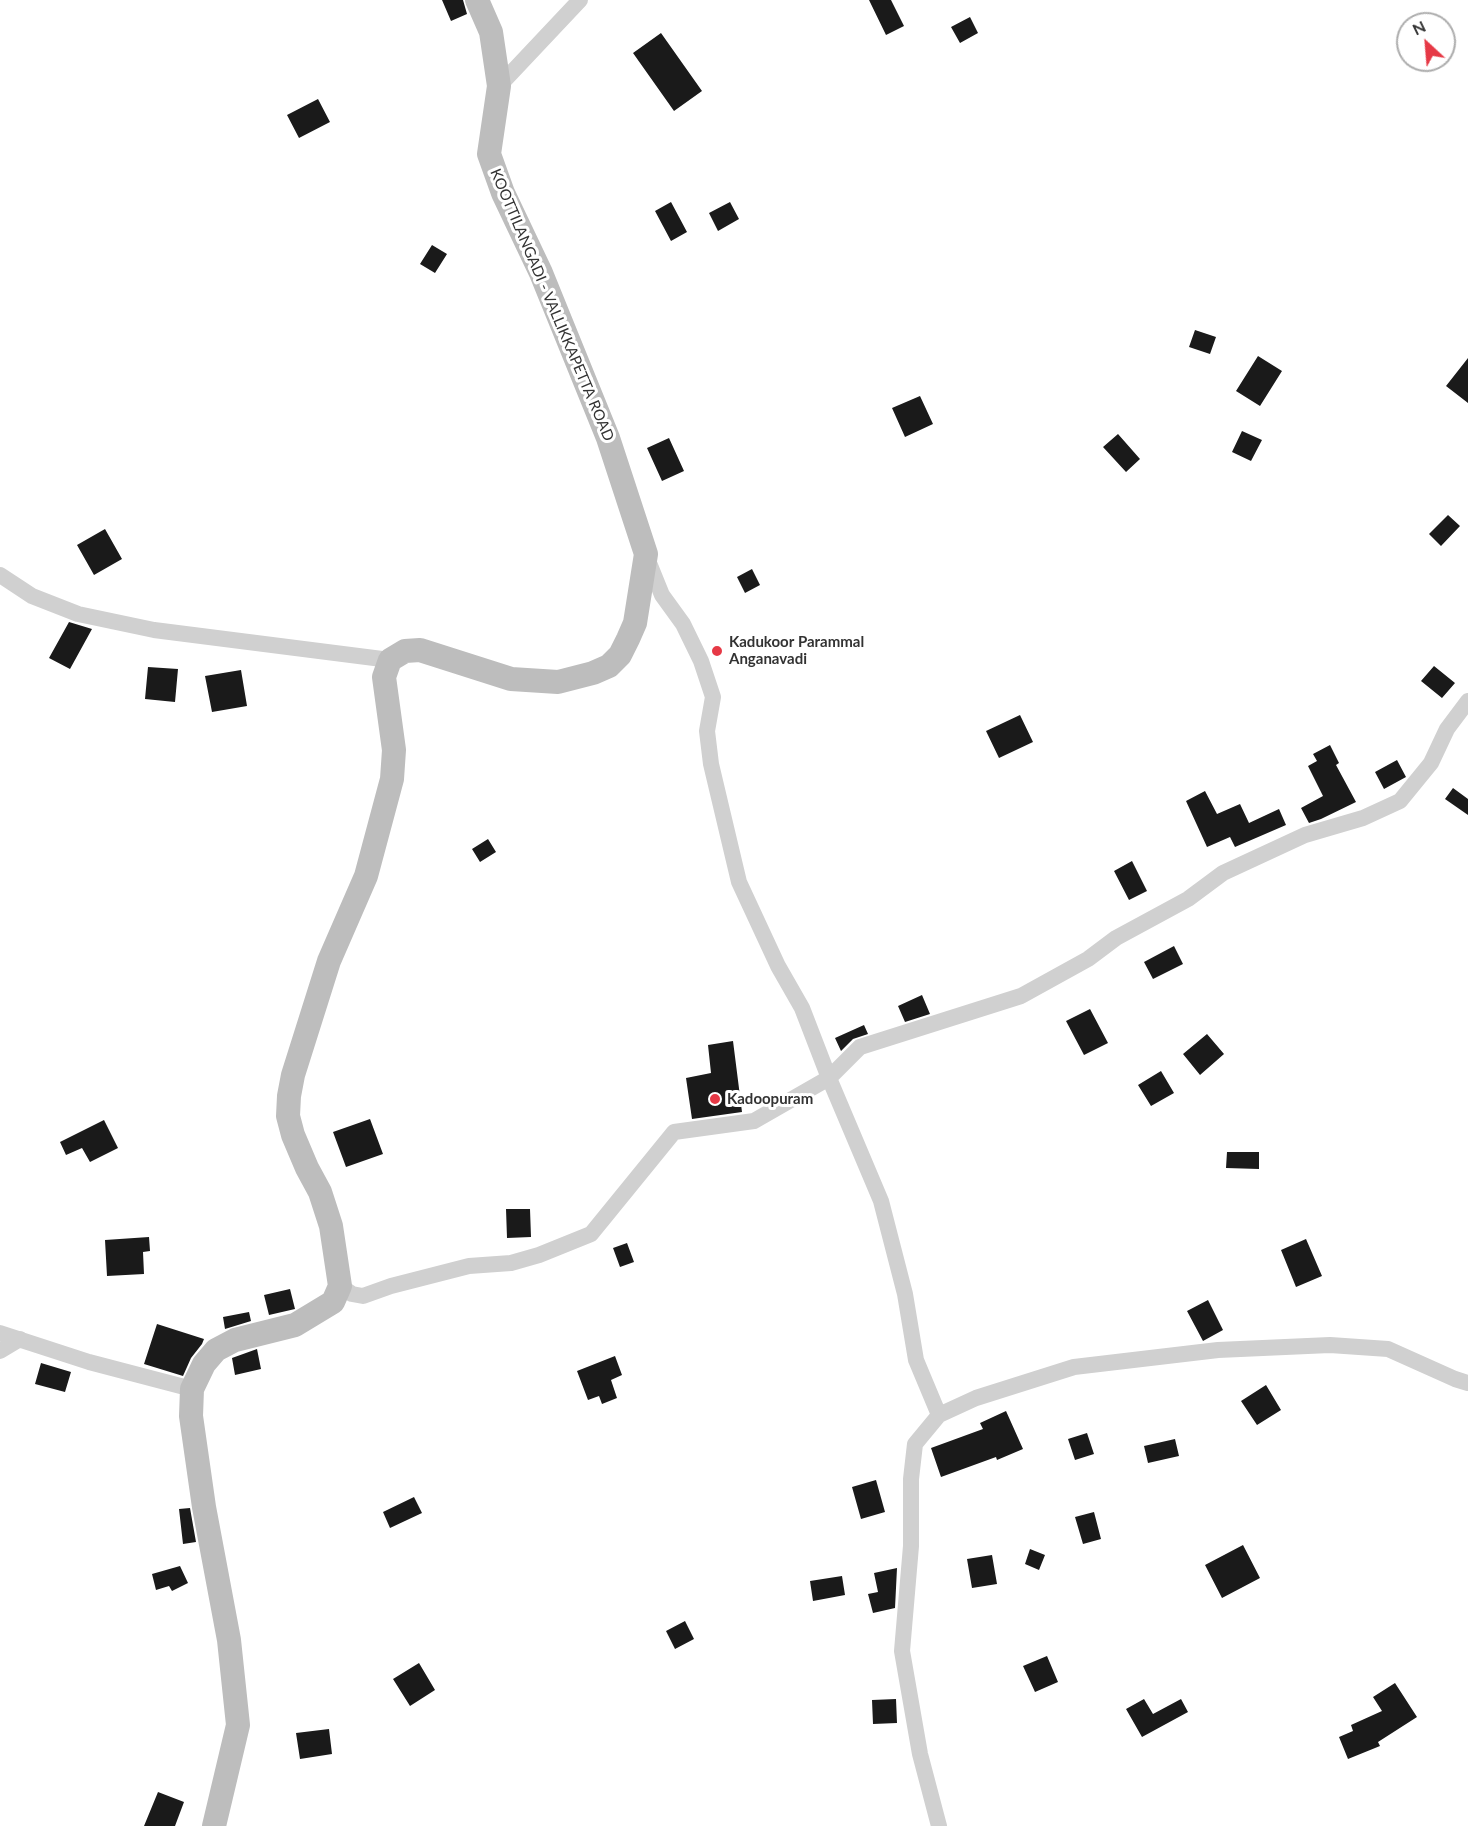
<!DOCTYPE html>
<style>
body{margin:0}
#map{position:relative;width:1468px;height:1826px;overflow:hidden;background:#fff;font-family:Lato,sans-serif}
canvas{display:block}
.north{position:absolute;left:1396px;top:12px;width:60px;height:60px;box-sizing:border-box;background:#fff;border:2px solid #adadad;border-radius:50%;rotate:334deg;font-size:16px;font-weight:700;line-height:24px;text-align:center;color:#333}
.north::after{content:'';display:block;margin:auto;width:21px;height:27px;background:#e63946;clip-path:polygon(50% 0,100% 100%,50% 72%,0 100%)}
</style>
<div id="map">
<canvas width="1468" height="1826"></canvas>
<div class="north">N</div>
</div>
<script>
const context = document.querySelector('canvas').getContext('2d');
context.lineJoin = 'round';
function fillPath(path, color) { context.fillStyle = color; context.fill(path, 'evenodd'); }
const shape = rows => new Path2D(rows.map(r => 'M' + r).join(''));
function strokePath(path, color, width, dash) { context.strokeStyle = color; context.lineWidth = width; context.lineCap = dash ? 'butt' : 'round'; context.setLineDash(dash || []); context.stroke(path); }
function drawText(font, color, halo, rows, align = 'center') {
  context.font = font + ' Lato,sans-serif'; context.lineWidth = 6; context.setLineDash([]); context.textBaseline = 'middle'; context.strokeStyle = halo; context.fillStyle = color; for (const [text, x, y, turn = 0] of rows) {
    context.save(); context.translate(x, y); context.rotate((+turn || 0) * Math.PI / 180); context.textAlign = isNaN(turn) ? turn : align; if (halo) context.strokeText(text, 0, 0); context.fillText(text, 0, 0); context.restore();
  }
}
const building = shape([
 [442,0,463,0,467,14,451,21],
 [869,0,891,0,904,26,886,35],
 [970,17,978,33,960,43,951,27],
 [661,33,702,91,674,111,633,53],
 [318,99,330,122,299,138,287,115],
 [671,202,687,232,671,241,655,211],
 [730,202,739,219,718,231,709,213],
 [432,245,447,254,435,273,420,264],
 [1195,330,1216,337,1210,354,1189,347],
 [1258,356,1282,371,1260,406,1236,391],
 [1468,358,1468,403,1446,386],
 [920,396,933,424,905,437,892,408],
 [1242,431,1262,440,1251,461,1232,452],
 [1118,434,1140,459,1126,472,1103,447],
 [669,438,684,471,662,481,647,448],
 [1448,515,1460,526,1441,546,1429,534],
 [105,529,122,559,94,575,77,545],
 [752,569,760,585,745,593,737,577],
 [69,622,92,629,70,669,49,658],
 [1434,666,1455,683,1442,698,1421,681],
 [148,667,178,669,175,702,145,699],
 [241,670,247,706,212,712,205,676],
 [1020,715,1033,742,999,758,986,731],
 [1330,745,1339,763,1336,765,1356,802,1321,819,1309,823,1301,808,1323,796,1308,766,1317,761,1313,754],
 [1397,760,1406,777,1384,789,1375,772],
 [1453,788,1468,799,1468,815,1445,799],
 [1205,791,1217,814,1240,804,1249,823,1279,809,1286,825,1235,847,1230,837,1207,847,1186,801],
 [488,839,496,852,480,862,472,849],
 [1132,861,1147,891,1129,900,1114,871],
 [1174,946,1183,964,1153,979,1144,962],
 [922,995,930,1014,905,1022,898,1006],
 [1090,1009,1108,1043,1084,1055,1066,1021],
 [864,1025,868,1034,853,1039,841,1051,835,1038],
 [1207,1034,1224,1054,1200,1075,1183,1054],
 [733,1041,742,1112,692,1119,686,1078,711,1073,708,1045],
 [1161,1071,1174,1093,1151,1106,1138,1085],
 [370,1119,383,1154,346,1167,333,1132],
 [104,1120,118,1148,90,1162,82,1148,66,1155,60,1142],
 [1227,1152,1259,1152,1259,1169,1226,1168],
 [506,1209,530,1209,531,1237,507,1238],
 [149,1237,150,1251,143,1252,144,1274,107,1276,105,1240],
 [1306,1239,1322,1276,1296,1287,1281,1250],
 [627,1243,634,1262,620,1267,613,1248],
 [290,1289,295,1309,269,1315,264,1295],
 [1208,1300,1223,1330,1203,1341,1187,1311],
 [249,1312,251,1321,225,1329,223,1317],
 [157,1324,204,1339,202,1344,191,1358,183,1376,144,1364],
 [257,1349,261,1369,235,1375,232,1358],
 [615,1356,622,1375,611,1380,617,1398,602,1404,599,1396,588,1400,577,1371],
 [41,1363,71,1372,65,1392,35,1384],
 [1266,1385,1281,1410,1257,1425,1241,1401],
 [1006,1411,1023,1449,997,1460,996,1457,941,1477,931,1448,983,1429,980,1423],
 [1087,1433,1094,1454,1075,1460,1068,1439],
 [1175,1439,1179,1456,1148,1463,1144,1446],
 [876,1480,885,1512,861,1519,852,1487],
 [414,1497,422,1513,390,1528,383,1512],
 [190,1508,196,1542,183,1544,179,1509],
 [1094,1512,1101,1539,1083,1544,1075,1517],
 [1243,1545,1260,1578,1222,1598,1205,1565],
 [1030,1549,1045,1555,1039,1570,1025,1564],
 [992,1555,997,1584,972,1588,967,1559],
 [180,1566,188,1583,172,1591,169,1586,156,1590,152,1574],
 [897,1568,895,1608,873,1613,868,1594,878,1592,874,1573],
 [842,1576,845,1595,813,1601,810,1581],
 [685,1621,694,1639,675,1649,666,1631],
 [1047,1656,1058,1682,1035,1692,1023,1666],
 [419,1663,435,1690,410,1706,393,1679],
 [1395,1683,1417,1717,1378,1742,1380,1746,1348,1759,1339,1737,1353,1731,1351,1725,1382,1711,1373,1697],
 [896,1699,897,1723,873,1724,872,1700],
 [1144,1699,1153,1714,1181,1699,1188,1712,1142,1737,1126,1709],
 [329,1729,332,1754,300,1759,296,1733],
 [158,1792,184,1802,175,1826,144,1826]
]);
const street = shape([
 [499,86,580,0],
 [647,558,662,595,683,624,701,661,713,697,707,731,711,764,739,882,778,966,802,1008,829,1078,860,1047,1021,996,1088,959,1116,938,1188,899,1223,873,1305,835,1363,818,1400,801,1431,763,1447,729,1468,701],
 [0,575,32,596,78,614,154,630,390,660],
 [340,1286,352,1294,363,1296,391,1286,469,1266,511,1263,539,1255,591,1234,674,1132,754,1121,829,1078,881,1201,905,1294,916,1360,939,1415],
 [0,1333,89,1362,192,1389],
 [0,1351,20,1339],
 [939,1826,920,1754,902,1651,911,1546,911,1479,915,1444,939,1415,976,1398,1074,1367,1218,1350,1330,1345,1388,1349,1455,1379,1468,1383]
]);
const secondary = shape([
 [214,1826,238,1725,229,1640,204,1507,191,1416,192,1389,204,1364,216,1350,235,1340,295,1325,333,1302,340,1286,331,1226,320,1192,307,1168,293,1135,288,1116,289,1096,293,1075,329,961,366,876,392,779,394,750,384,677,390,660,405,651,420,650,511,679,558,682,593,673,609,666,620,655,628,639,635,623,646,554,608,438,541,273,503,193,489,154,499,86,491,32,477,0]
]);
const markers = [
 [717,651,6,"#e63946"],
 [715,1099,6,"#e63946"]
];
const streetNames = [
 ["KOOTTILANGADI - VALLIKKAPETTA ROAD",552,305,67]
];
const poiNames = [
 ["Kadukoor Parammal",729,642],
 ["Anganavadi",729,659],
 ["Kadoopuram",727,1099]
];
fillPath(building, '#1a1a1a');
strokePath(street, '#d0d0d0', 16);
strokePath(secondary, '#bdbdbd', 24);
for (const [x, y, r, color] of markers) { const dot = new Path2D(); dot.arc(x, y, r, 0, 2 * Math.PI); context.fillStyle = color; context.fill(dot); strokePath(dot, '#fff', 2); }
drawText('15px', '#333', '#fff', streetNames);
drawText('bold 15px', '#333', '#fff', poiNames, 'left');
</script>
